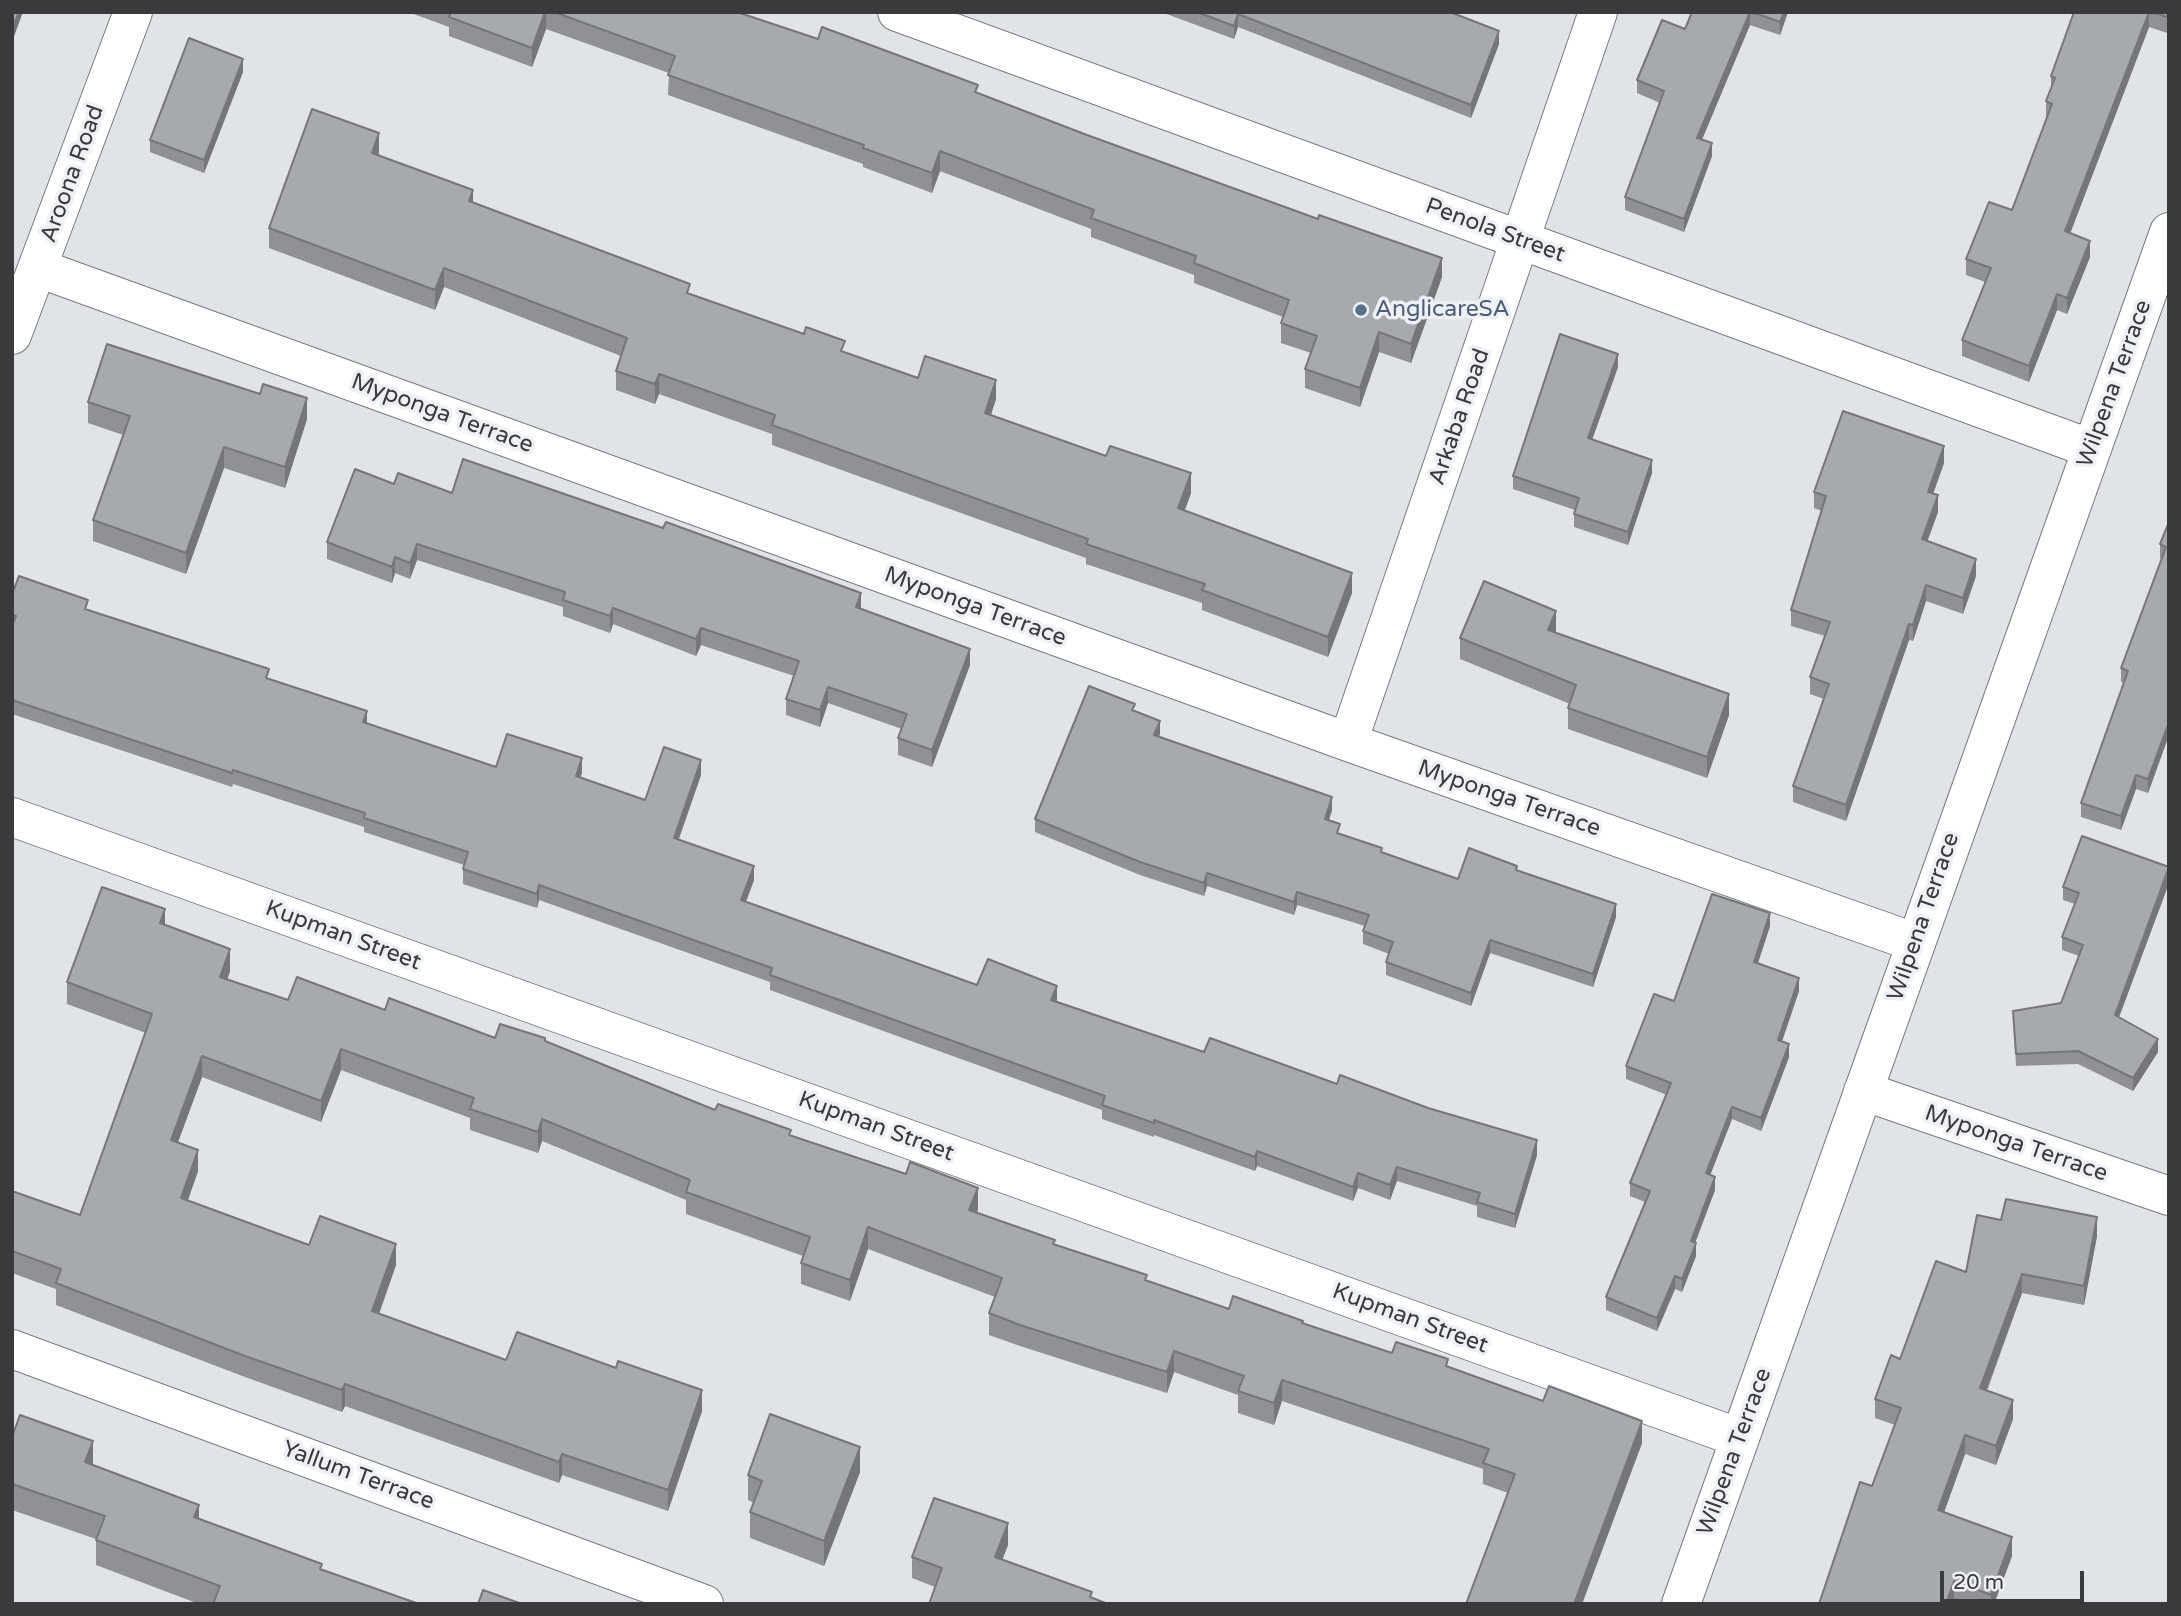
<!DOCTYPE html>
<style>
body{margin:0}
#map{position:relative;width:2181px;height:1616px;overflow:hidden;background:#e0e4e8;font-family:"Varela Round",sans-serif}
canvas{display:block}
.frame{position:absolute;inset:0;border:14px solid #383a3c;pointer-events:none}
.scale{position:absolute;left:1940px;top:1571px;width:144px;height:32px;box-sizing:border-box;border:4px solid #383a3c;border-top:0;padding-left:9px;font-size:21px;line-height:24px;white-space:nowrap;color:#383a3c;-webkit-text-stroke:5px #edf1f6;paint-order:stroke}
</style>
<div id="map">
<canvas width="2181" height="1616"></canvas>
<div class="frame"></div>
<div class="scale">20 m</div>
</div>
<script>
const context = document.querySelector('canvas').getContext('2d');
context.lineJoin = 'round';
const shape = rows => new Path2D(rows.map(r => 'M' + r).join(''));
function strokePath(path, color, width, dash) { context.strokeStyle = color; context.lineWidth = width; context.lineCap = dash ? 'butt' : 'round'; context.setLineDash(dash || []); context.stroke(path); }
function fillPath(path, color) { context.fillStyle = color; context.fill(path, 'evenodd'); }
function drawText(font, color, halo, rows, align = 'center') {
  context.font = font + ' "Varela Round",sans-serif'; context.lineWidth = 7; context.setLineDash([]); context.textBaseline = 'middle'; context.strokeStyle = halo; context.fillStyle = color; for (const [text, x, y, turn = 0] of rows) {
    context.save(); context.translate(x, y); context.rotate((+turn || 0) * Math.PI / 180); context.textAlign = isNaN(turn) ? turn : align; if (halo) context.strokeText(text, 0, 0); context.fillText(text, 0, 0); context.restore();
  }
}
const street = shape([
 [897,12,2092,449],
 [38,268,1348,742,1914,942],
 [12,335,133,12],
 [1348,742,1598,12],
 [12,817,1740,1438],
 [1863,1091,2169,1196],
 [12,1349,704,1604],
 [1681,1604,2169,232]
]);
const wall = shape([
 [408,12,737,12,978,93,1442,277,1411,363,1379,352,1360,407,1305,388,1305,369,1311,353,1281,343,1281,323,1283,317,1194,283,1194,275,1091,237,1091,229,940,171,932,193,863,167,863,164,668,95,669,73,546,29,532,67,449,36,449,27],
 [1161,12,1450,12,1499,44,1471,118,1238,27,1234,39],
 [1692,12,1788,12,1780,35,1750,25,1702,140,1712,156,1684,232,1625,210,1625,197,1660,103,1637,93,1637,80,1685,29],
 [2074,12,2169,12,2169,29,2167,33,2149,27,2070,233,2090,257,2067,314,2057,310,2029,382,1962,356,1962,340,1985,282,1966,275,1966,259,2012,210,2047,117,2046,117,2046,101,2051,90,2051,76],
 [243,72,204,173,150,152,150,140],
 [379,153,379,155,473,203,690,294,845,352,918,378,996,399,991,415,1191,493,1185,510,1352,593,1328,657,1202,610,1202,603,1086,564,1086,558,772,445,772,434,659,394,655,404,616,390,616,371,621,356,444,287,435,310,269,248,269,228],
 [1618,367,1592,440,1652,473,1628,545,1574,527,1574,514,1575,510,1513,489,1513,476],
 [88,402,307,419,285,488,224,468,186,574,93,541,93,520,123,435,88,423],
 [1944,463,1933,494,1938,512,1927,541,1976,576,1963,614,1926,601,1913,641,1909,640,1846,821,1793,802,1793,786,1824,699,1810,694,1810,677,1825,636,1791,626,1791,610,1822,511,1814,508,1814,492],
 [394,484,452,493,861,609,970,665,932,767,898,755,898,738,902,729,828,703,820,727,786,715,786,699,794,676,701,645,696,656,613,624,610,633,563,616,563,607,417,560,410,579,395,573,392,583,327,559,327,542],
 [2169,522,2169,735,2148,793,2136,789,2121,830,2081,817,2081,803,2124,683,2121,682,2121,668,2162,559,2160,558,2160,544],
 [12,594,88,610,269,679,367,724,496,767,582,773,580,777,645,800,701,775,679,839,754,880,746,902,977,985,1057,1000,1057,1001,1204,1052,1337,1084,1537,1155,1515,1228,1477,1217,1477,1206,1397,1181,1390,1200,1358,1188,1353,1201,1257,1166,1255,1171,1154,1135,1154,1137,1102,1119,1102,1110,770,990,770,982,539,900,537,908,463,884,463,869,464,865,364,832,364,827,233,784,232,787,12,714],
 [1556,633,1729,715,1707,778,1568,729,1568,708,1570,704,1460,659,1460,638],
 [1135,711,1160,734,1159,736,1332,810,1329,820,1340,834,1382,852,1458,879,1517,870,1616,917,1593,987,1490,953,1471,1006,1386,975,1386,962,1389,954,1363,944,1363,931,1365,926,1297,905,1294,915,1207,886,1204,896,1140,875,1035,832,1035,819],
 [2169,867,2169,883,2119,1017,2158,1052,2133,1091,2078,1064,2016,1066,2013,1011,2061,1003,2079,956,2062,950,2062,937,2075,904,2063,900,2063,887],
 [165,925,230,971,227,980,288,1000,385,1010,495,1038,545,1041,715,1110,791,1136,978,1209,977,1213,1147,1281,1229,1309,1303,1324,1392,1353,1448,1367,1642,1443,1582,1604,1466,1604,1508,1493,1483,1484,1483,1469,1282,1401,1274,1425,1238,1413,1238,1395,1174,1372,1167,1393,1020,1346,989,1335,989,1313,995,1297,868,1249,850,1301,801,1284,801,1263,803,1256,686,1214,686,1200,542,1141,538,1153,470,1130,470,1118,341,1070,321,1122,202,1077,178,1142,198,1171,188,1200,309,1245,396,1265,379,1314,506,1360,702,1411,668,1511,562,1475,559,1483,345,1406,342,1412,245,1377,56,1305,56,1289,12,1273,12,1191,80,1215,146,1033,67,1004,67,982],
 [1770,926,1758,963,1799,991,1782,1041,1789,1057,1761,1131,1732,1119,1710,1175,1715,1190,1695,1242,1696,1256,1682,1292,1675,1289,1657,1331,1606,1310,1606,1297,1645,1202,1630,1196,1630,1183,1667,1095,1626,1079,1626,1066,1674,1001],
 [2001,1220,2097,1236,2084,1305,2022,1293,1987,1391,2013,1419,1996,1465,1965,1454,1944,1512,2012,1556,1994,1604,1964,1604,1954,1600,1952,1604,1819,1604,1872,1486,1895,1425,1875,1418,1875,1399,1900,1359,1966,1272],
 [12,1437,93,1465,199,1518,322,1570,419,1604,199,1604,96,1565,96,1539,12,1510],
 [860,1472,824,1566,750,1538,750,1512,754,1503,748,1500,748,1475],
 [1008,1545,1002,1560,1092,1598,935,1587,912,1578,912,1557]
]);
const shadedWall = shape([
 [19,12,23,12,12,42,12,29],
 [545,12,546,12,546,29,532,67,532,48],
 [1750,12,1750,25,1697,151,1697,138],
 [1784,12,1788,12,1780,35,1780,22],
 [2149,12,2149,27,2065,247,2065,231],
 [2169,13,2169,29,2167,33,2167,17],
 [1238,14,1238,27,1234,39,1234,26],
 [1499,31,1499,44,1471,118,1471,105],
 [243,59,243,72,204,173,204,160],
 [379,133,379,153,372,173,372,153],
 [1712,143,1712,156,1684,232,1684,219],
 [940,151,940,171,932,193,932,173],
 [473,190,473,210,469,201],
 [2090,241,2090,257,2067,314,2067,298],
 [1442,258,1442,277,1411,363,1411,344],
 [444,268,444,287,435,310,435,290],
 [2057,294,2057,310,2029,382,2029,366],
 [1379,332,1379,352,1360,407,1360,388],
 [1618,354,1618,367,1588,451,1588,438],
 [659,374,659,394,655,404,655,384],
 [996,380,996,399,985,432,985,413],
 [307,398,307,419,285,488,285,467],
 [1944,446,1944,463,1928,508,1928,492],
 [224,447,224,468,186,574,186,553],
 [1652,460,1652,473,1628,545,1628,532],
 [1191,473,1191,493,1178,528,1178,508],
 [1938,495,1938,512,1922,556,1922,539],
 [417,544,417,560,410,579,410,563],
 [395,557,395,573,392,583,392,567],
 [1976,559,1976,576,1963,614,1963,598],
 [1352,573,1352,593,1328,657,1328,637],
 [1926,585,1926,601,1913,641,1913,625],
 [861,593,861,609,856,607],
 [613,608,613,624,610,633,610,616],
 [1556,611,1556,632,1548,651,1548,630],
 [1909,624,1909,640,1846,821,1846,805],
 [701,628,701,645,696,656,696,639],
 [970,649,970,665,932,767,932,750],
 [828,687,828,703,820,727,820,710],
 [1729,694,1729,715,1707,778,1707,757],
 [367,711,367,726,363,722],
 [1160,721,1160,734,1154,748,1154,735],
 [2169,722,2169,735,2148,793,2148,779],
 [582,758,582,773,576,790,576,776],
 [701,760,701,775,674,852,674,838],
 [2136,775,2136,789,2121,830,2121,816],
 [1332,797,1332,810,1325,832,1325,819],
 [754,866,754,880,741,914,741,900],
 [2169,870,2169,883,2115,1028,2115,1015],
 [1207,873,1207,886,1204,896,1204,883],
 [539,885,539,900,537,908,537,894],
 [1297,892,1297,905,1294,915,1294,902],
 [1616,904,1616,917,1593,987,1593,974],
 [165,909,165,931,160,923],
 [1770,913,1770,926,1754,975,1754,962],
 [1490,940,1490,953,1471,1006,1471,993],
 [230,949,230,971,220,999,220,977],
 [1799,978,1799,991,1778,1053,1778,1040],
 [1057,986,1057,1000,1051,1014,1051,1000],
 [2158,1039,2158,1052,2133,1091,2133,1078],
 [1789,1044,1789,1057,1761,1131,1761,1118],
 [341,1049,341,1070,321,1122,321,1101],
 [202,1056,202,1077,171,1161,171,1140],
 [1732,1107,1732,1119,1706,1186,1706,1173],
 [542,1119,542,1141,538,1153,538,1132],
 [1537,1140,1537,1155,1515,1228,1515,1214],
 [198,1150,198,1171,181,1219,181,1198],
 [1257,1151,1257,1166,1255,1171,1255,1157],
 [1397,1167,1397,1181,1390,1200,1390,1185],
 [1358,1173,1358,1188,1353,1201,1353,1187],
 [1715,1177,1715,1190,1691,1254,1691,1241],
 [978,1188,978,1209,969,1232,969,1210],
 [2097,1217,2097,1236,2084,1305,2084,1286],
 [868,1227,868,1249,850,1301,850,1280],
 [1696,1243,1696,1256,1682,1292,1682,1279],
 [396,1244,396,1265,372,1333,372,1311],
 [2022,1274,2022,1293,1980,1407,1980,1388],
 [1675,1276,1675,1289,1657,1331,1657,1318],
 [1174,1351,1174,1372,1167,1393,1167,1372],
 [1282,1380,1282,1401,1274,1425,1274,1403],
 [345,1384,345,1406,342,1412,342,1390],
 [702,1390,702,1411,668,1511,668,1490],
 [2013,1400,2013,1419,1996,1465,1996,1446],
 [1642,1421,1642,1443,1582,1604,1574,1604],
 [1965,1435,1965,1454,1938,1529,1938,1510],
 [93,1441,93,1466,85,1462],
 [860,1447,860,1472,824,1566,824,1541],
 [562,1454,562,1475,559,1483,559,1462],
 [199,1505,199,1531,194,1517],
 [1008,1523,1008,1545,995,1579,995,1557],
 [2012,1537,2012,1556,1994,1604,1991,1604,1991,1595],
 [1954,1581,1954,1600,1952,1604,1946,1604]
]);
const building = shape([
 [12,12,19,12,12,29,12,12],
 [451,12,545,12,532,48,449,17,451,12],
 [554,12,737,12,818,39,822,27,978,85,975,92,1087,135,1318,219,1319,215,1442,258,1411,344,1379,332,1360,388,1305,369,1317,336,1281,323,1289,300,1194,263,1196,256,1091,218,1094,210,940,151,932,173,863,148,864,145,668,75,675,56,554,12],
 [1197,12,1450,12,1499,31,1471,105,1238,14,1234,26,1197,12],
 [1692,12,1750,12,1697,138,1712,143,1684,219,1625,197,1664,91,1637,80,1662,20,1685,29,1692,12],
 [1752,12,1784,12,1780,22,1752,12],
 [2074,12,2149,12,2065,231,2090,241,2067,298,2057,294,2029,366,1962,340,1991,268,1966,259,1989,202,2012,210,2052,104,2046,101,2055,78,2051,76,2074,12],
 [2152,12,2169,12,2169,13,2167,17,2152,12],
 [189,38,243,59,204,160,150,140,189,38],
 [312,109,379,133,372,153,473,190,469,201,690,284,687,293,804,334,806,327,845,341,841,351,918,378,925,356,996,380,985,413,1106,456,1110,446,1191,473,1178,508,1352,573,1328,637,1202,590,1205,584,1086,544,1088,539,772,425,775,415,659,374,655,384,616,371,627,338,444,268,435,290,269,228,312,109],
 [1560,334,1618,354,1588,438,1652,460,1628,532,1574,514,1579,498,1513,476,1560,334],
 [107,344,260,394,263,384,307,398,285,467,224,447,186,553,93,520,130,416,88,402,107,344],
 [1843,411,1944,446,1928,492,1938,495,1922,539,1976,559,1963,598,1926,585,1913,625,1909,624,1846,805,1793,786,1829,684,1810,677,1830,622,1791,610,1826,496,1814,492,1843,411],
 [463,459,663,528,666,522,861,593,856,607,970,649,932,750,898,738,907,714,828,687,820,710,786,699,799,661,701,628,696,639,613,608,610,616,563,600,565,592,417,544,410,563,395,557,392,567,327,542,355,469,394,484,398,473,452,493,463,459],
 [2169,522,2169,722,2148,779,2136,775,2121,816,2081,803,2128,671,2121,668,2166,547,2160,544,2169,522],
 [19,576,88,600,85,609,269,669,266,678,367,711,363,722,496,767,507,734,582,758,576,776,645,800,664,747,701,760,674,838,754,866,741,900,977,985,988,959,1057,986,1051,1000,1204,1052,1210,1038,1337,1084,1340,1075,1428,1108,1537,1140,1515,1214,1477,1202,1480,1193,1397,1167,1390,1185,1358,1173,1353,1187,1257,1151,1255,1157,1154,1120,1154,1123,1102,1105,1105,1096,770,975,772,968,539,885,537,894,463,869,468,852,364,818,365,813,233,770,232,773,12,700,12,625,16,616,12,615,12,594,19,576],
 [1484,581,1556,611,1548,630,1729,694,1707,757,1568,708,1576,685,1460,638,1484,581],
 [1089,686,1135,704,1132,710,1160,721,1154,735,1332,797,1325,819,1340,824,1337,833,1382,848,1381,852,1458,879,1469,848,1517,866,1516,870,1616,904,1593,974,1490,940,1471,993,1386,962,1393,942,1363,931,1369,915,1297,892,1294,902,1207,873,1204,883,1140,862,1035,819,1089,686],
 [2082,836,2169,867,2115,1015,2158,1039,2133,1078,2078,1051,2016,1054,2013,1011,2061,1003,2083,945,2062,937,2079,893,2063,887,2082,836],
 [102,887,165,909,160,923,230,949,220,977,288,1000,297,977,385,1010,389,998,495,1038,500,1024,545,1038,545,1041,715,1110,718,1104,791,1130,789,1135,906,1174,910,1162,978,1188,969,1210,1055,1240,1053,1244,1147,1275,1145,1280,1229,1309,1233,1296,1303,1321,1302,1323,1392,1353,1396,1342,1448,1359,1446,1366,1543,1401,1549,1386,1642,1421,1574,1604,1466,1604,1515,1474,1483,1463,1489,1449,1282,1380,1274,1403,1238,1391,1244,1376,1174,1351,1167,1372,1020,1325,989,1313,1002,1278,868,1227,850,1280,801,1263,810,1237,686,1192,690,1180,542,1119,538,1132,470,1109,474,1098,341,1049,321,1101,202,1056,171,1140,198,1150,181,1198,309,1245,320,1216,396,1244,372,1311,506,1360,517,1332,616,1368,618,1361,702,1390,668,1490,562,1454,559,1462,345,1384,342,1390,245,1356,56,1283,61,1269,12,1251,12,1191,80,1215,152,1014,67,982,102,887],
 [1712,894,1770,913,1754,962,1799,978,1778,1040,1789,1044,1761,1118,1732,1107,1706,1173,1715,1177,1691,1241,1696,1243,1682,1279,1675,1276,1657,1318,1606,1297,1650,1191,1630,1183,1671,1083,1626,1066,1654,994,1674,1001,1712,894],
 [2006,1199,2097,1217,2084,1286,2022,1274,1980,1388,2013,1400,1996,1446,1965,1435,1938,1510,2012,1537,1991,1595,1954,1581,1946,1604,1819,1604,1860,1482,1872,1486,1901,1408,1875,1399,1891,1355,1900,1359,1936,1261,1966,1272,1977,1215,2001,1220,2006,1199],
 [770,1414,860,1447,824,1541,750,1512,762,1481,748,1475,770,1414],
 [20,1415,93,1441,85,1462,199,1505,194,1517,322,1564,320,1569,419,1604,213,1604,220,1586,96,1540,105,1516,12,1484,12,1437,20,1415],
 [934,1498,1008,1523,995,1557,1092,1592,1090,1597,1108,1604,929,1604,942,1568,912,1557,934,1498],
 [483,1590,522,1604,478,1604,483,1590]
]);
const markers = [
 [1361,310,7,"#5c6f8a"]
];
const streetNames = [
 ["Aroona Road",73,174,-70],
 ["Penola Street",1495,231,20],
 ["Wilpena Terrace",2115,384,-70],
 ["Myponga Terrace",442,414,20],
 ["Arkaba Road",1460,417,-71],
 ["Myponga Terrace",975,607,20],
 ["Myponga Terrace",1509,799,19],
 ["Wilpena Terrace",1924,917,-71],
 ["Kupman Street",343,936,20],
 ["Kupman Street",876,1127,20],
 ["Myponga Terrace",2016,1144,19],
 ["Kupman Street",1410,1319,20],
 ["Wilpena Terrace",1735,1452,-70],
 ["Yallum Terrace",358,1476,20]
];
const serviceNames = [
 ["AnglicareSA",1375,310]
];
strokePath(street, '#777b7f', 40);
strokePath(street, '#fff', 38);
fillPath(wall, '#8f9196');
fillPath(shadedWall, '#74767a');
fillPath(building, '#a6a9ae');
strokePath(building, '#74767a', 2);
for (const [x, y, r, color] of markers) { const dot = new Path2D(); dot.arc(x, y, r, 0, 2 * Math.PI); context.fillStyle = color; context.fill(dot); strokePath(dot, '#edf1f6', 2.5); }
drawText('23px', '#383a3c', '#edf1f6', streetNames);
drawText('23px', '#4e5e75', '#edf1f6', serviceNames, 'left');
</script>
